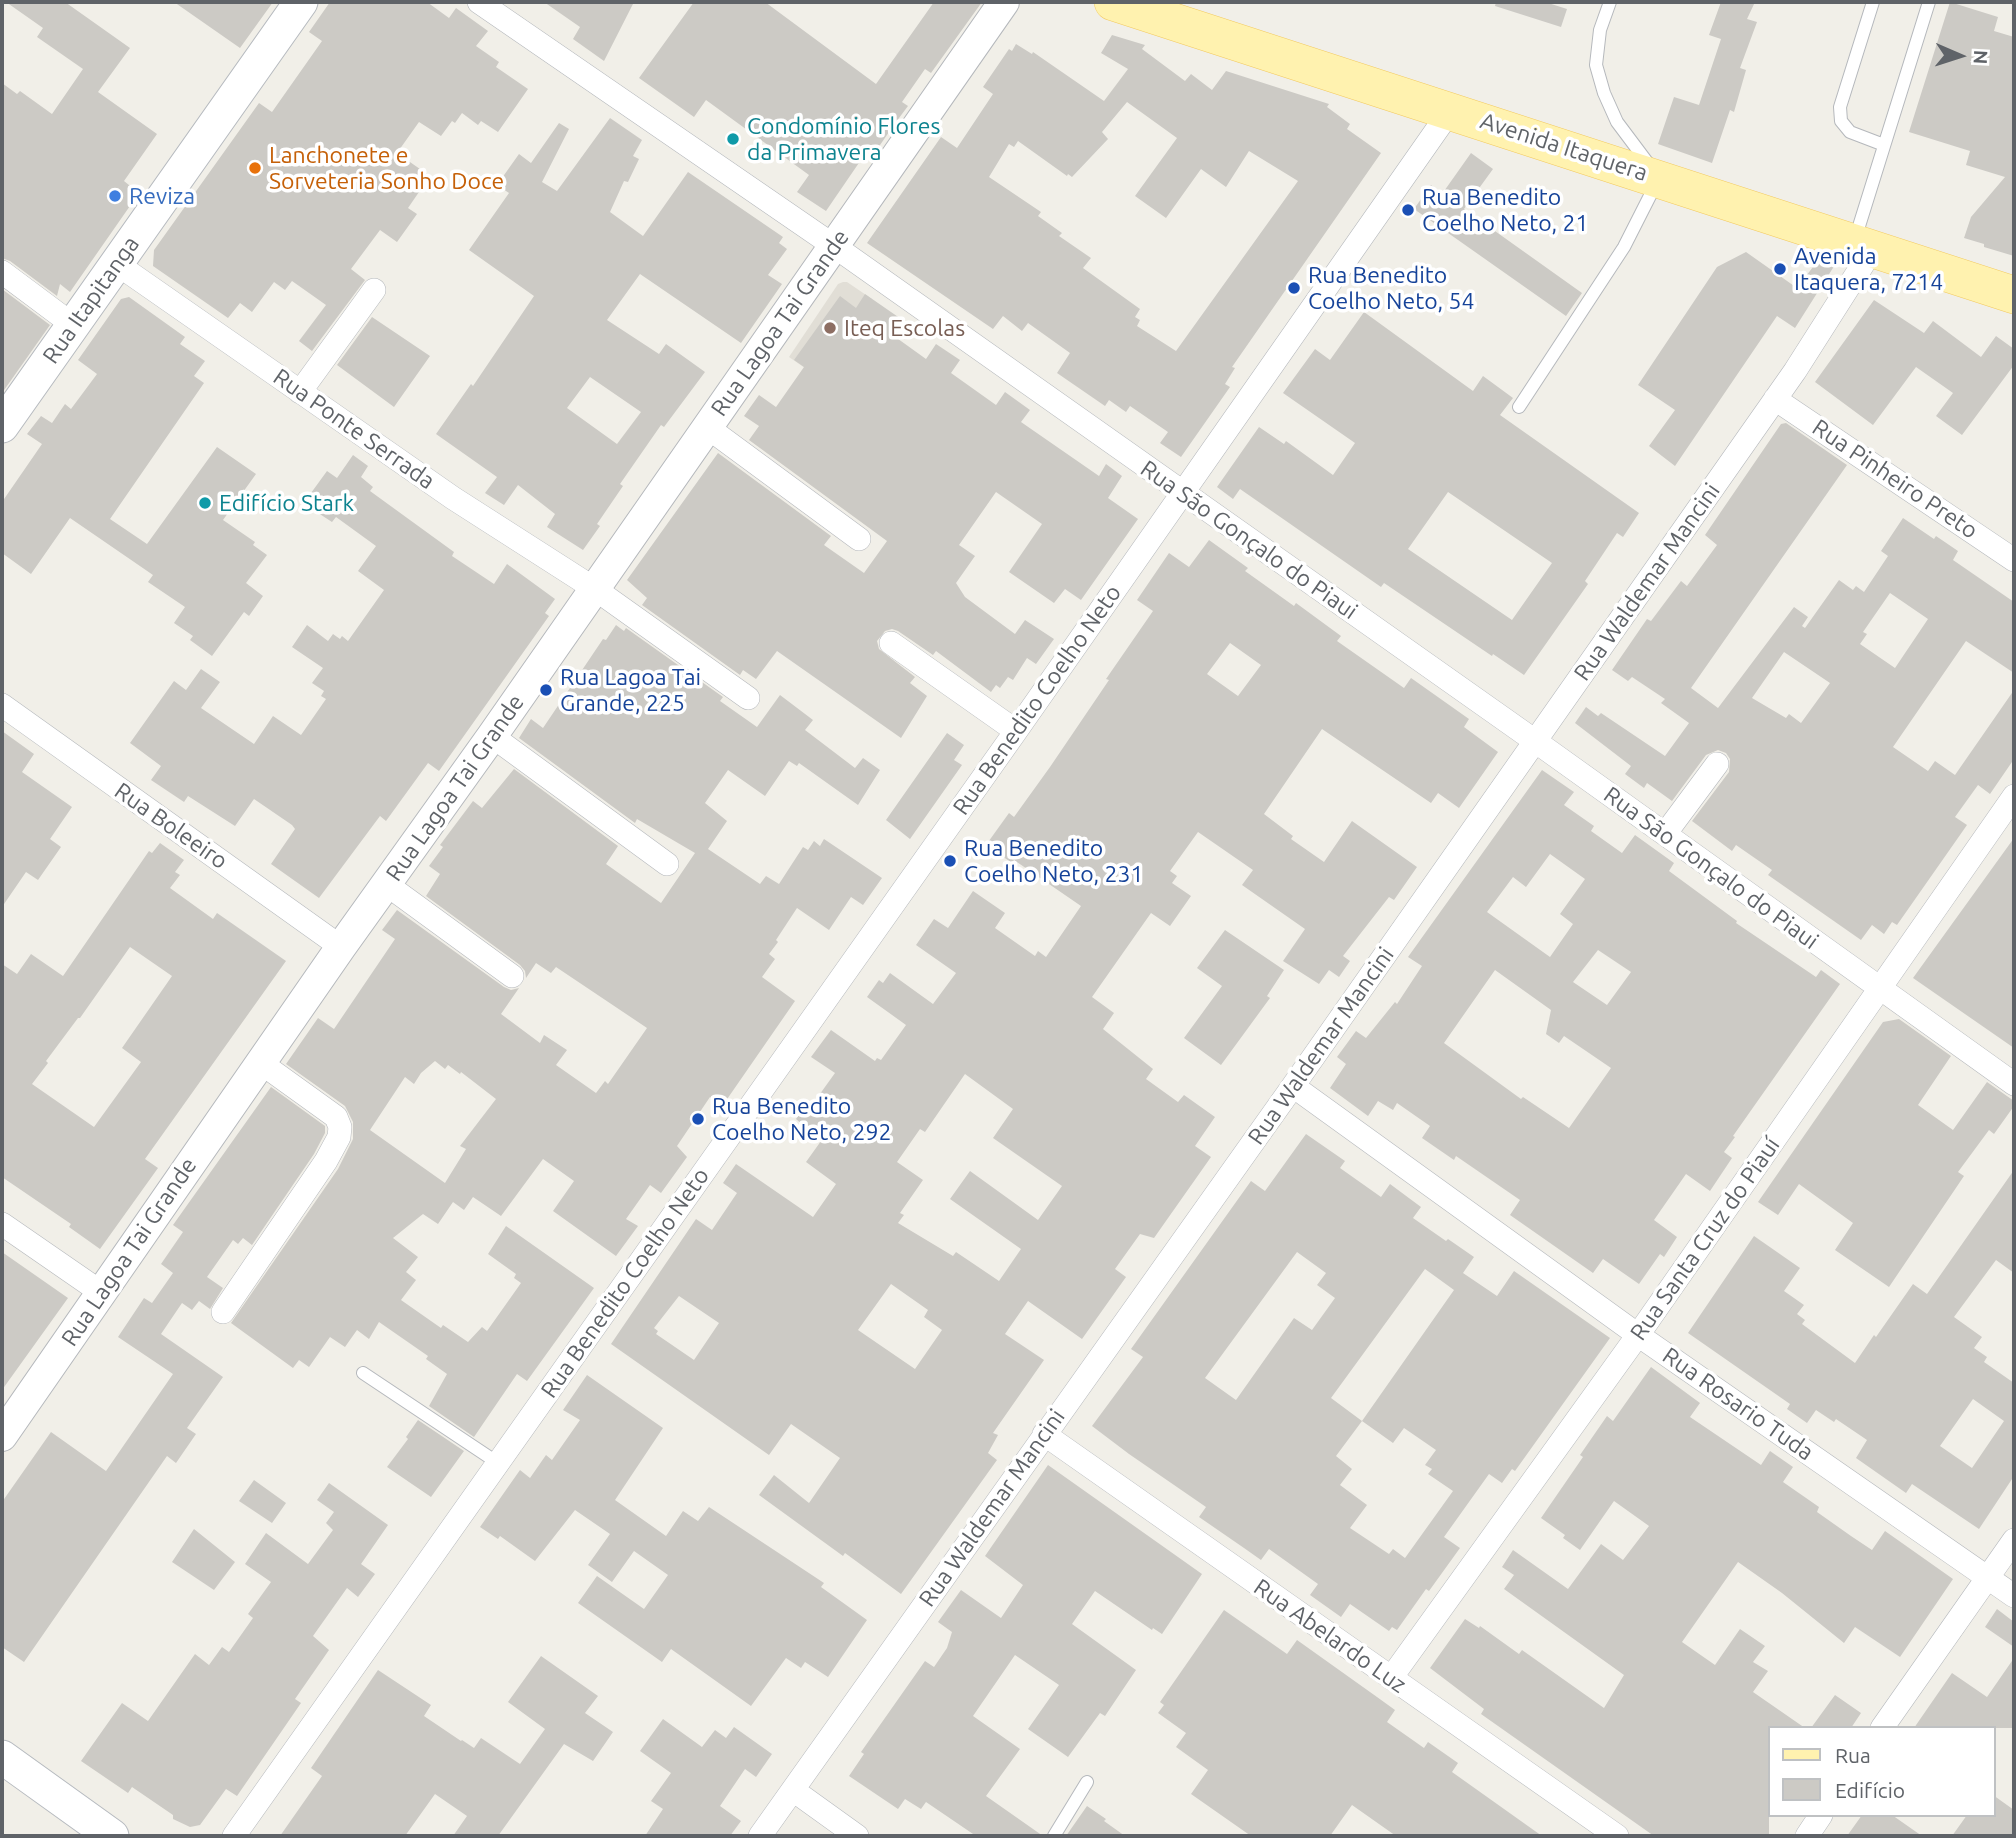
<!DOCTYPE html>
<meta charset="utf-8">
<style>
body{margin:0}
#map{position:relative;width:2016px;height:1838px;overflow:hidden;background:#f1efe8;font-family:Ubuntu,sans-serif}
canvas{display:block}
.frame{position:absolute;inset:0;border:4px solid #5f6368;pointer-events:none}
.legend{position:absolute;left:1768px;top:1726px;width:228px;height:91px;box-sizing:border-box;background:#fff;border:2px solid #bfc1c3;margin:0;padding:9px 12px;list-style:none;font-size:21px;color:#5f6368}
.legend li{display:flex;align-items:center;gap:14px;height:35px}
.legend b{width:35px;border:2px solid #bfc1c3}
.north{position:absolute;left:1925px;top:21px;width:70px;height:70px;-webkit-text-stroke:5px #fff;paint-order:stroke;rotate:93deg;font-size:19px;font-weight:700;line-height:28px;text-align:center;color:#5f6368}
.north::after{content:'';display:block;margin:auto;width:24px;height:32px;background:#5f6368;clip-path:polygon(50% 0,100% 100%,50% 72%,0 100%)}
</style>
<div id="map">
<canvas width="2016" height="1838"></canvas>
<div class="frame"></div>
<ul class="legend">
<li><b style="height:9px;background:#fff2af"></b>Rua</li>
<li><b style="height:19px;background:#cccac5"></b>Edifício</li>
</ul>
<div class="north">N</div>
</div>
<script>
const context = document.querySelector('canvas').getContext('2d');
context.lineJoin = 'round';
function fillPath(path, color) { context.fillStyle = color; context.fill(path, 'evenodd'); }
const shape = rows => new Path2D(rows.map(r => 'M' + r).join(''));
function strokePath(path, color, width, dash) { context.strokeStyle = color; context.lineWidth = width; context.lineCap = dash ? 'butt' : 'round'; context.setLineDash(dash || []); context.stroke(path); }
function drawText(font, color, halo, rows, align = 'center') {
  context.font = font + ' Ubuntu,sans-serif'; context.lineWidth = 7; context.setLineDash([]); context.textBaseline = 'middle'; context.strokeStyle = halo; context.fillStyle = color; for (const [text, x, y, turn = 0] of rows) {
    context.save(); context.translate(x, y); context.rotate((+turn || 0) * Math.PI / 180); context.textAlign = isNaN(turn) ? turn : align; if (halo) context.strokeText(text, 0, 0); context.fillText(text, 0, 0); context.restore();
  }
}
const education = shape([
 [843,282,847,282,872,299,818,377,789,357,838,284]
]);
const building = shape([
 [6,2,65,2,130,48,98,92,157,134,124,181,139,193,70,292,60,284,57,296,10,261,2,258,2,83,17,94,20,91,52,114,83,69,37,37,43,28],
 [174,2,273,2,240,48],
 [330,2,427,2,449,18,456,8,488,31,476,46,499,62,496,67,528,89,498,132,481,121,478,125,462,113,455,123,452,121,441,136,419,122,397,153,430,176,408,208,417,214,397,242,380,230,351,269,365,280,312,351,299,341,326,305,292,281,285,290,274,282,252,312,240,303,228,318,153,266,154,250,259,103,272,112,322,41,309,32],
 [544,2,634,2,604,61,573,39,580,27],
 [694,2,765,2,876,84,934,2,982,2,931,73,925,69,902,102,908,106,896,122,871,158,865,154,826,211,797,192,809,175,706,100,694,117,639,78],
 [1496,2,1545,2,1567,9,1561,27,1495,6],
 [1721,2,1755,2,1747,19,1757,22,1740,68,1746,70,1734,112,1730,110,1712,163,1658,144,1674,97,1699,105,1721,39,1709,35],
 [1950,2,1998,17,1994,31,2014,37,2014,256,1984,247,1984,244,1964,238,1971,217,2005,177,1966,165,1970,151,1909,132],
 [1112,35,1145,45,1142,49,1185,81,1191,74,1212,90,1226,71,1329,104,1327,107,1350,124,1347,129,1381,153,1232,367,1235,368,1225,384,1230,387,1181,457,1160,443,1168,432,1130,406,1126,412,1109,400,1105,406,1057,373,1070,353,1028,323,1022,331,1003,316,993,329,867,243,941,137,957,148,993,94,983,87,1009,49,1012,51,1016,44,1032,54,1033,52,1104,101,1128,69,1101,53],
 [1127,102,1177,138,1135,196,1166,218,1201,169,1226,187,1249,151,1298,181,1176,351,1137,326,1140,320,1135,317,1140,309,1083,268,1091,258,1059,236,1062,233,1038,216,1041,212,989,177,1009,144,1014,147,1018,141,1067,176,1068,174,1072,177,1108,139,1102,132],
 [610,118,642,140,633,156,639,159,628,182,624,181,610,212,643,236,688,172,783,237,779,243,787,249,768,275,782,284,741,343,640,274,607,320,659,354,666,344,705,372,664,427,661,425,620,484,623,486,597,524,600,526,583,550,547,527,555,514,518,485,504,505,485,493,497,477,436,434,471,384,473,386,534,296,469,250,509,193,497,185,519,154,531,163,559,123,569,129,542,182,557,191],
 [590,377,641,412,617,444,567,408],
 [1471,153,1493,169,1464,209,1582,293,1566,316,1414,209,1431,185,1442,194],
 [1746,252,1797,288,1822,255,1838,260,1795,328,1777,316,1675,466,1649,446,1675,410,1638,385,1717,267],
 [2,289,50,325,2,393],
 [865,294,904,321,894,336,926,359,936,344,960,360,951,373,996,405,1005,392,1030,410,1021,422,1099,476,1106,464,1122,476,1108,498,1138,519,1081,600,1065,589,1054,603,1009,572,1042,524,996,492,959,545,975,556,956,583,965,597,1015,634,1025,620,1054,639,1036,664,1027,658,1013,680,1008,677,1000,688,996,685,991,692,936,651,933,655,898,631,892,629,885,631,877,641,879,649,915,677,910,683,927,696,901,738,777,651,756,679,743,670,740,675,642,605,647,598,627,580,718,453,831,536,824,545,864,573,887,541,749,440,759,426,744,416,759,395,776,407,804,367,794,360,840,296,856,308],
 [129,297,185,337,180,344,205,361,194,376,204,383,110,519,147,544,217,447,256,474,223,520,255,542,253,545,267,555,246,583,263,596,249,616,244,612,212,656,190,640,193,636,174,623,185,607,148,582,153,575,70,518,31,574,2,553,2,502,42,444,27,434,41,416,52,423,65,404,71,409,97,374,78,360,121,299],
 [1874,300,1924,333,1933,321,1981,357,1996,336,2014,349,2014,365,1962,435,1936,416,1953,393,1916,367,1873,425,1815,382],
 [1364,312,1473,391,1483,376,1513,398,1500,415,1639,513,1623,537,1617,533,1585,581,1588,584,1524,675,1493,654,1492,656,1384,583,1381,587,1240,489,1233,499,1217,487,1259,427,1284,444,1286,441,1333,475,1355,443,1283,393,1315,349,1330,360],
 [1448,492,1552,563,1512,620,1408,549],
 [372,317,430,356,394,407,337,365],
 [1786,423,1847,465,1691,688,1718,708,1794,607,1808,617,1802,626,1805,628,1839,580,1853,590,1856,586,1864,592,1888,556,1881,551,1903,518,1934,539,1936,536,1958,551,1953,560,2014,602,2014,673,1966,641,1893,747,1928,771,1935,761,1955,775,2014,690,2014,759,1990,794,1978,785,1955,817,1967,825,1897,925,1892,922,1884,934,1872,925,1861,940,1768,875,1772,870,1736,845,1732,851,1692,821,1729,772,1730,759,1726,753,1718,750,1706,755,1672,801,1647,783,1644,788,1625,774,1631,766,1575,723,1586,707,1598,716,1601,713,1665,756,1689,723,1661,703,1665,699,1632,677,1628,681,1612,670,1647,619,1651,621,1681,581,1687,586,1717,545,1705,535,1781,424],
 [1890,593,1928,619,1895,668,1860,644,1867,634,1863,632],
 [1784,652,1830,683,1801,723,1789,714,1786,718,1752,698],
 [353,455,368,466,361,477,373,487,370,491,454,552,452,556,494,584,507,564,555,599,545,613,549,616,439,771,428,763,386,821,380,816,319,898,271,864,295,829,292,825,254,799,235,826,188,796,184,802,151,780,161,766,130,743,174,681,186,690,201,669,220,682,201,708,254,744,273,716,301,735,326,699,321,696,324,691,312,683,323,668,292,647,307,625,328,641,333,634,340,639,342,636,348,641,384,590,358,571,376,546,336,517,332,522,309,507,317,497,311,493,327,471,337,478],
 [1209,540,1248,568,1245,571,1294,606,1296,603,1341,636,1337,641,1404,688,1411,678,1469,719,1464,727,1498,752,1459,808,1438,793,1431,803,1322,729,1264,814,1293,836,1291,839,1324,862,1352,821,1417,867,1394,900,1389,897,1343,956,1350,961,1339,977,1329,970,1319,984,1283,961,1305,929,1242,885,1253,870,1198,832,1170,871,1177,876,1172,883,1191,896,1170,926,1151,913,1092,997,1114,1013,1103,1029,1153,1069,1146,1079,1178,1102,1184,1095,1215,1117,1195,1146,1211,1157,1154,1238,1140,1234,1115,1269,1126,1277,1082,1339,1028,1301,1005,1334,1044,1360,993,1433,998,1435,988,1453,997,1460,901,1594,845,1553,843,1556,759,1495,774,1475,809,1503,840,1458,791,1424,769,1455,611,1344,696,1219,712,1230,737,1193,723,1183,736,1164,813,1217,836,1184,806,1162,821,1141,796,1119,808,1102,812,1105,835,1073,811,1057,831,1030,875,1061,877,1058,881,1060,906,1025,867,997,879,980,883,983,890,973,933,1004,956,973,916,945,934,919,948,928,973,891,1005,913,995,928,1035,956,1038,951,1046,957,1081,906,1014,860,1012,863,986,845,1009,813,1014,817,1050,767,1109,680,1106,679,1153,611,1137,600,1169,553,1189,567],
 [1230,643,1261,665,1238,696,1207,674],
 [965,1074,1013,1109,993,1138,1062,1186,1038,1220,970,1171,950,1199,1021,1249,999,1281,956,1252,953,1256,898,1223,904,1215,900,1213,923,1180,897,1162,920,1129,925,1132],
 [891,1284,928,1310,924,1317,942,1330,915,1369,858,1330],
 [679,1296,719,1323,694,1360,656,1334,658,1331,654,1328],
 [616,625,624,631,626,628,723,697,720,701,757,727,780,695,813,720,805,730,855,768,863,758,880,770,858,805,799,763,797,766,789,761,765,796,728,770,705,803,727,821,708,849,760,884,766,876,779,884,803,847,808,850,814,841,820,846,824,839,882,878,863,905,851,897,829,930,797,908,776,940,778,942,769,954,775,959,762,977,795,1001,723,1105,710,1097,677,1146,687,1157,661,1193,650,1185,626,1219,638,1226,616,1256,553,1211,574,1181,543,1159,501,1216,473,1197,464,1210,453,1202,438,1224,423,1214,393,1238,418,1257,406,1272,416,1280,401,1300,441,1328,443,1325,468,1342,482,1327,487,1331,521,1283,514,1278,516,1274,488,1254,506,1226,594,1288,527,1381,517,1374,474,1437,429,1406,447,1374,426,1359,428,1356,379,1322,369,1339,357,1330,345,1347,330,1337,309,1367,299,1360,293,1368,231,1323,338,1169,353,1139,353,1122,345,1106,286,1064,318,1018,334,1029,395,939,382,930,397,910,504,987,511,990,519,988,501,1014,540,1043,544,1035,567,1050,556,1065,596,1093,605,1081,608,1084,647,1028,556,967,551,973,536,963,526,978,525,971,520,965,426,896,440,874,429,866,443,847,440,845,473,801,482,808,514,769,618,846,606,864,661,903,695,853,637,819,635,823,519,738,531,719,543,728,603,639,606,640],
 [435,1061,445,1069,448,1065,460,1074,461,1072,496,1099,460,1146,466,1149,445,1183,370,1130,405,1077,414,1084,421,1073],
 [2,731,34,754,22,772,72,807,50,839,61,847,38,880,26,872,2,907],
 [947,733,964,745,954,760,962,765,910,839,886,820],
 [1542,770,1574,792,1564,805,1594,826,1591,831,1622,853,1635,835,1674,863,1669,871,1737,921,1736,923,1816,977,1821,970,1840,984,1733,1136,1735,1137,1724,1152,1732,1158,1710,1191,1686,1174,1654,1220,1677,1237,1664,1257,1660,1254,1639,1284,1603,1259,1593,1273,1510,1215,1520,1200,1456,1156,1454,1160,1422,1138,1430,1126,1397,1103,1393,1110,1378,1101,1368,1116,1330,1088,1346,1064,1337,1057,1356,1031,1366,1038,1395,1002,1397,1004,1422,966,1408,957],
 [1550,854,1585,879,1560,914,1573,924,1550,957,1487,912,1513,877,1526,887],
 [1598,950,1631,972,1607,1005,1573,982],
 [1495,970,1551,1010,1546,1034,1559,1043,1564,1036,1611,1068,1569,1128,1523,1097,1521,1099,1444,1043],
 [2014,838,2014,1048,1913,978],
 [160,843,184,860,175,872,180,875,170,888,213,919,217,913,286,961,145,1159,158,1168,100,1249,69,1227,71,1224,2,1177,2,964,17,974,31,954,63,976,149,851,152,853],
 [130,947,172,976,122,1048,141,1062,94,1127,32,1084,48,1063,46,1061,78,1018,80,1018],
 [1225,930,1284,970,1267,996,1270,998,1221,1065,1184,1038,1222,986,1197,968],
 [1899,1019,1951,1056,1918,1105,1953,1130,1987,1082,2014,1101,2014,1106,1994,1134,1989,1130,1958,1172,1964,1176,1889,1287,1835,1250,1853,1223,1799,1184,1778,1215,1758,1202,1883,1022],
 [271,1087,325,1126,325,1133,314,1154,252,1245,243,1238,238,1244,233,1240,207,1277,223,1288,210,1309,199,1301,192,1310,182,1303,161,1334,223,1377,187,1428,196,1434,176,1463,167,1456,24,1662,2,1647,2,1502,51,1432,106,1471,173,1374,118,1337,144,1298,152,1303,173,1273,161,1264,183,1232,173,1225],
 [1306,1134,1345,1161,1340,1168,1381,1197,1390,1184,1421,1207,1413,1218,1446,1241,1448,1239,1474,1257,1463,1273,1497,1296,1514,1271,1610,1338,1515,1471,1512,1469,1502,1483,1489,1474,1444,1537,1460,1548,1429,1591,1426,1589,1397,1630,1392,1627,1389,1631,1350,1604,1341,1617,1310,1595,1318,1584,1269,1549,1261,1560,1244,1548,1199,1517,1206,1507,1129,1454,1092,1426,1143,1357,1131,1349,1251,1181,1265,1191],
 [1297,1252,1326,1273,1317,1285,1335,1298,1312,1330,1294,1318,1236,1400,1205,1378],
 [1425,1269,1454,1290,1362,1421,1393,1443,1404,1428,1436,1450,1425,1465,1432,1469,1428,1474,1453,1491,1405,1558,1393,1549,1389,1554,1350,1528,1367,1505,1340,1485,1352,1469,1336,1456,1362,1421,1331,1398],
 [2014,1170,2014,1273,1996,1260,1954,1317,1982,1337,1974,1348,1987,1357,1984,1362,2014,1383,2014,1476,1979,1529,1912,1484,1906,1493,1856,1458,1867,1440,1836,1419,1834,1422,1816,1410,1807,1423,1787,1409,1790,1404,1688,1333,1754,1236,1800,1268,1784,1291,1804,1305,1797,1314,1805,1320,1802,1324,1855,1363,1874,1335,1876,1337,1913,1284,1927,1294],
 [1973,1399,2004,1421,1972,1468,1940,1446],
 [2,1252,68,1298,2,1390],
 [1651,1367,1700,1403,1690,1417,1761,1465,1770,1451,1793,1467,1783,1482,1819,1507,1817,1512,1851,1536,1872,1550,1885,1531,1953,1579,1900,1657,1855,1627,1844,1643,1782,1593,1738,1562,1682,1642,1715,1665,1740,1629,1765,1646,1753,1662,1768,1671,1753,1692,1805,1728,1769,1728,1769,1836,1654,1836,1481,1714,1484,1709,1430,1668,1465,1619,1479,1628,1480,1626,1519,1654,1522,1650,1604,1708,1624,1675,1504,1589,1514,1575,1502,1567,1513,1550,1568,1589,1601,1544,1623,1560,1649,1526,1614,1501,1580,1550,1563,1538,1565,1535,1541,1518,1583,1457,1580,1455,1607,1416,1613,1421],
 [587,1375,663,1428,615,1500,666,1536,683,1511,698,1521,709,1507,824,1583,821,1587,867,1620,828,1677,805,1662,801,1668,786,1658,751,1706,671,1649,662,1662,578,1603,597,1576,644,1609,668,1575,634,1551,612,1582,588,1565,610,1534,575,1510,535,1561,500,1536,498,1539,480,1527,520,1470,530,1478,546,1455,552,1460,580,1420,563,1410],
 [418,1420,464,1451,431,1497,387,1467,408,1439,406,1437],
 [1048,1465,1202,1574,1162,1634,1153,1628,1152,1630,1095,1591,1072,1624,1136,1670,1105,1716,1100,1713,1068,1757,1028,1729,1059,1685,1015,1655,973,1716,1020,1749,986,1796,1043,1836,976,1836,926,1802,921,1809,905,1799,898,1809,849,1776,864,1754,861,1752,925,1661,934,1667,947,1648,952,1632,938,1622,961,1590,1001,1618,1023,1585,985,1556],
 [254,1480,286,1503,272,1523,239,1501],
 [329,1483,388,1525,361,1564,375,1574,358,1597,347,1588,313,1636,329,1650,295,1699,301,1703,237,1796,226,1789,200,1825,190,1827,173,1819,173,1815,132,1787,128,1793,81,1761,122,1703,148,1721,195,1654,209,1665,222,1647,229,1652,253,1618,248,1614,271,1582,245,1564,266,1533,308,1564,333,1530,326,1523,334,1512,317,1500],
 [194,1529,235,1562,214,1590,172,1562],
 [1997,1609,2014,1622,2014,1647,1985,1627],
 [1224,1610,1287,1654,1297,1640,1377,1697,1395,1710,1387,1722,1424,1748,1428,1742,1458,1763,1452,1772,1542,1836,1396,1836,1352,1805,1330,1836,1251,1836,1191,1794,1208,1770,1176,1747,1186,1733,1158,1713,1164,1705,1160,1702],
 [541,1656,598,1696,585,1713,613,1732,593,1761,564,1744,498,1836,453,1836,467,1816,435,1794,405,1836,280,1836,322,1776,311,1768,378,1670,431,1705,424,1716,461,1741,462,1740,474,1748,481,1738,520,1764,545,1729,508,1702],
 [2014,1658,2014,1728,1914,1728,1952,1673,1987,1697],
 [1835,1695,1861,1713,1851,1728,1811,1728],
 [663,1719,702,1747,715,1730,726,1738,734,1727,772,1754,756,1777,745,1769,720,1806,741,1821,730,1836,645,1836,663,1809,651,1801,671,1773,640,1751],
 [1993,1795,2014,1810,2014,1836,1952,1836,1967,1815,1993,1815],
 [1087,1806,1106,1819,1104,1821,1125,1836,1066,1836],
 [1862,1815,1892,1815,1922,1836,1847,1836]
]);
const service = shape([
 [1873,2,1840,107,1841,121,1850,132,1884,145],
 [1855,239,1929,2],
 [1519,407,1624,247,1659,178,1617,122,1604,93,1596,65,1600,30,1610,2],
 [363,1373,498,1463],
 [1054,1836,1087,1782]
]);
const minor = shape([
 [479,2,834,246,1535,741,2014,1084],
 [117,264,453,498,595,589,748,698],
 [2,272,73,325],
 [300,392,374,290],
 [1775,399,2014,560],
 [707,427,859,539],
 [891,643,1016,731],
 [2,705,341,947],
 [492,736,667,864],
 [1665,834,1717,764],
 [386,884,512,976],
 [1293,1086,1638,1335,2014,1596],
 [2,1224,102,1293],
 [223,1312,326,1161,339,1137,340,1127,336,1117,261,1063],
 [1044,1434,1617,1836],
 [1391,1678,1638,1335,2014,796],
 [1882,1728,2014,1540],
 [793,1790,857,1836],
 [234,1836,1016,731,1450,111],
 [760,1836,1293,1086,1795,371,1872,250],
 [1807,1836,1821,1815]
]);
const tertiary = shape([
 [2,1436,341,947,492,736,1004,2]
]);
const secondary = shape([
 [2,426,301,2],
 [2,1757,112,1836]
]);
const primary = shape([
 [1113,2,2014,295]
]);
const markers = [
 [733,139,7,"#0f9aa8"],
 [255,168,7,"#e8710a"],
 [115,196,7,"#3f7fe0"],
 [1408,210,7,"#1a4fb4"],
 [1780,269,7,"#1a4fb4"],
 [1294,288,7,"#1a4fb4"],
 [830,328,7,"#8d6e63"],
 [205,503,7,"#0f9aa8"],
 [546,690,7,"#1a4fb4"],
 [950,861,7,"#1a4fb4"],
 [698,1119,7,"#1a4fb4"]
];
const cultureNames = [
 ["Condomínio Flores",747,126],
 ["da Primavera",747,152],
 ["Edifício Stark",219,503]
];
const streetNames = [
 ["Avenida Itaquera",1564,147,18],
 ["Rua Itapitanga",91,300,-55],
 ["Rua Lagoa Tai Grande",780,323,-55],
 ["Rua Ponte Serrada",354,429,35],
 ["Rua Pinheiro Preto",1895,479,34],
 ["Rua São Gonçalo do Piaui",1249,540,35],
 ["Rua Waldemar Mancini",1647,582,-55],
 ["Rua Benedito Coelho Neto",1037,700,-55],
 ["Rua Lagoa Tai Grande",455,788,-55],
 ["Rua Boleeiro",171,826,35],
 ["Rua São Gonçalo do Piaui",1711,868,36],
 ["Rua Waldemar Mancini",1321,1046,-55],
 ["Rua Santa Cruz do Piauí",1705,1239,-55],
 ["Rua Lagoa Tai Grande",129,1252,-56],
 ["Rua Benedito Coelho Neto",625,1283,-55],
 ["Rua Rosario Tuda",1738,1404,35],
 ["Rua Waldemar Mancini",992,1508,-55],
 ["Rua Abelardo Luz",1330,1636,35]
];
const foodNames = [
 ["Lanchonete e",269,155],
 ["Sorveteria Sonho Doce",269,181]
];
const shopNames = [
 ["Reviza",129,196]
];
const transitNames = [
 ["Rua Benedito",1422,197],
 ["Coelho Neto, 21",1422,223],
 ["Avenida",1794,256],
 ["Itaquera, 7214",1794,282],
 ["Rua Benedito",1308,275],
 ["Coelho Neto, 54",1308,301],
 ["Rua Lagoa Tai",560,677],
 ["Grande, 225",560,703],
 ["Rua Benedito",964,848],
 ["Coelho Neto, 231",964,874],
 ["Rua Benedito",712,1106],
 ["Coelho Neto, 292",712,1132]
];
const educationNames = [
 ["Iteq Escolas",844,328]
];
fillPath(education, '#e1ded6');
fillPath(building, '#cccac5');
strokePath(service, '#b5b8bc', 14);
strokePath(minor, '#b5b8bc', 24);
strokePath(tertiary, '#b5b8bc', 32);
strokePath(secondary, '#b6babf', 35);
strokePath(primary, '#f2c960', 38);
strokePath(service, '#fff', 12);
strokePath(minor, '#fff', 23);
strokePath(tertiary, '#fff', 30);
strokePath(secondary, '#fff', 33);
strokePath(primary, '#fff2af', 37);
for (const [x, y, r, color] of markers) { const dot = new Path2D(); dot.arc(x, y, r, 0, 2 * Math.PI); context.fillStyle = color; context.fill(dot); strokePath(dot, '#fff', 2.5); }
drawText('23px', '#0d838f', '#fff', cultureNames, 'left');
drawText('23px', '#5f6368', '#fff', streetNames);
drawText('23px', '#c56008', '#fff', foodNames, 'left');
drawText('23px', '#366cbe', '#fff', shopNames, 'left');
drawText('23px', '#164399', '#fff', transitNames, 'left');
drawText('23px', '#785e54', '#fff', educationNames, 'left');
</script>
